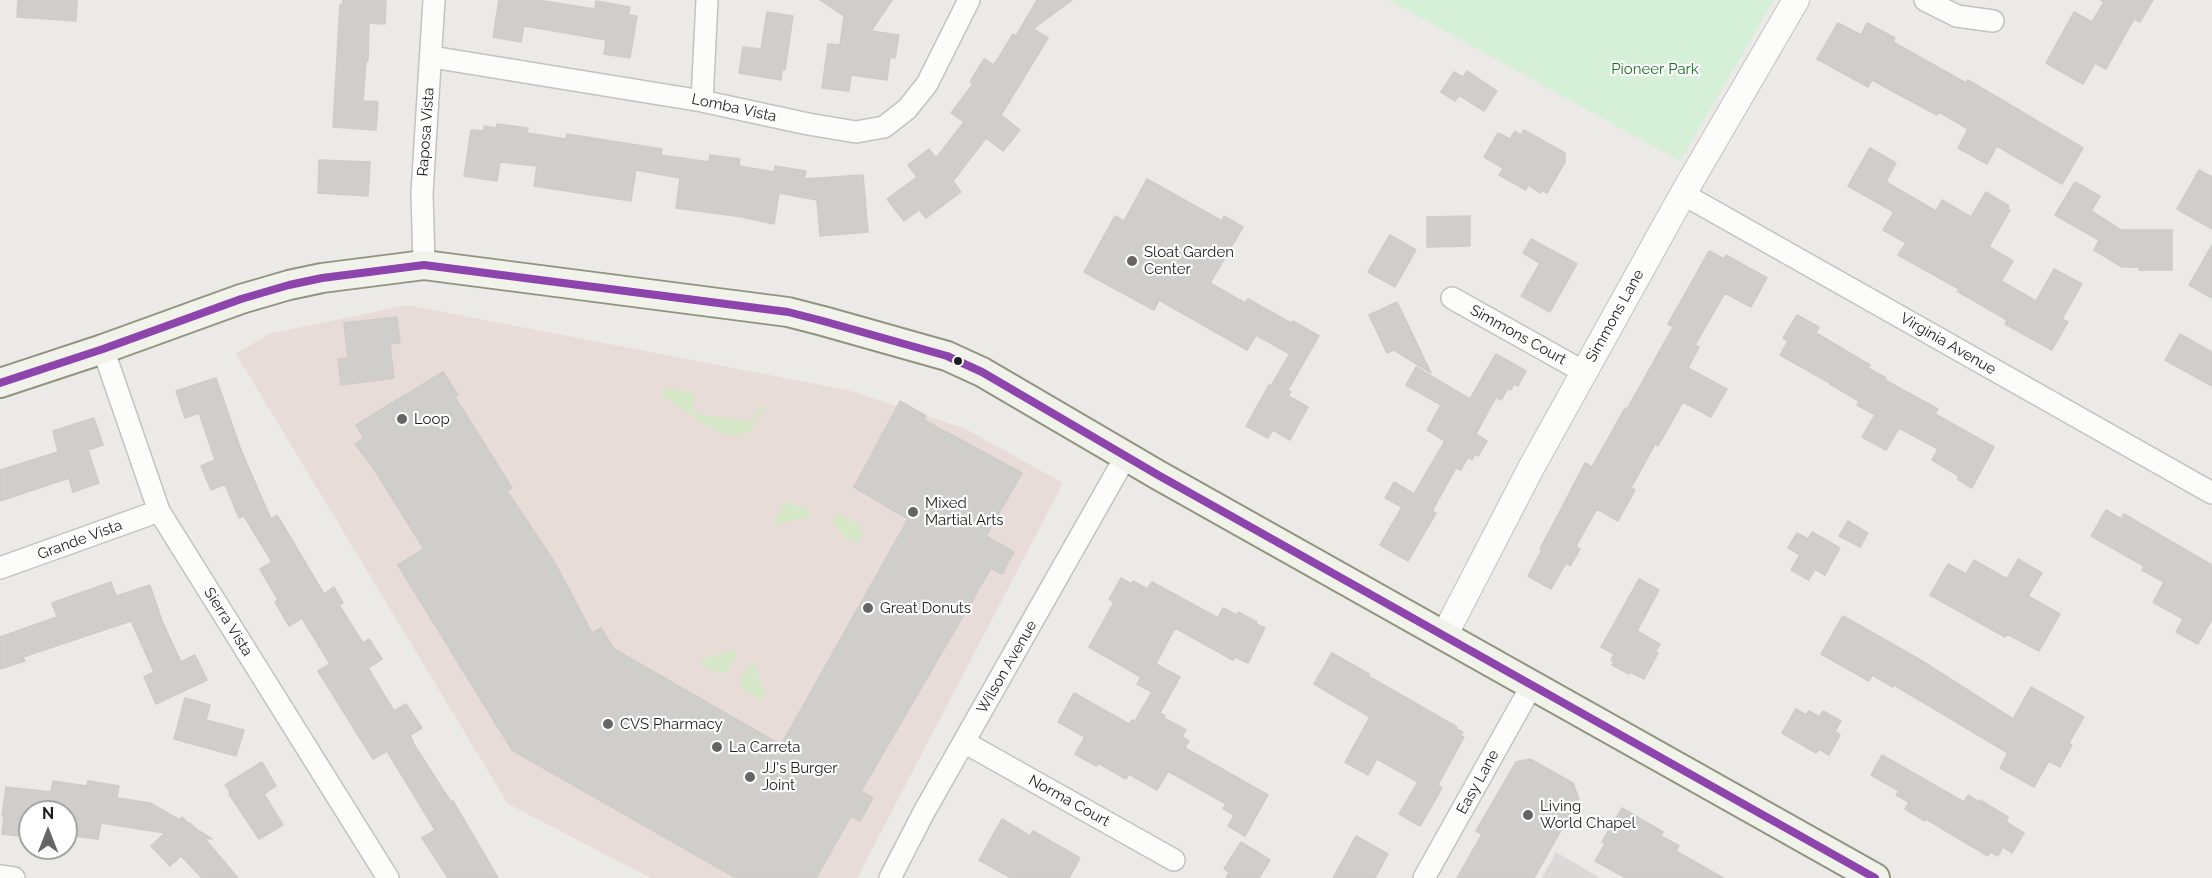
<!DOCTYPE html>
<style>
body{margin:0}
#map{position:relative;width:2212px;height:878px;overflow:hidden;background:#ebeae6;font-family:Raleway,sans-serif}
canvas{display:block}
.north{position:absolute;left:18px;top:800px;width:60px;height:60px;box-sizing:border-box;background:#fff;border:2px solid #a5a5a5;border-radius:50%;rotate:0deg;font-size:16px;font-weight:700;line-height:24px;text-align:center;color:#1d1d1d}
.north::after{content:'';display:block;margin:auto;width:21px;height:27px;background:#656563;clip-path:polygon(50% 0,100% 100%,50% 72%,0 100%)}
</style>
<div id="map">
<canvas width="2212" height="878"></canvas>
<div class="north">N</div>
</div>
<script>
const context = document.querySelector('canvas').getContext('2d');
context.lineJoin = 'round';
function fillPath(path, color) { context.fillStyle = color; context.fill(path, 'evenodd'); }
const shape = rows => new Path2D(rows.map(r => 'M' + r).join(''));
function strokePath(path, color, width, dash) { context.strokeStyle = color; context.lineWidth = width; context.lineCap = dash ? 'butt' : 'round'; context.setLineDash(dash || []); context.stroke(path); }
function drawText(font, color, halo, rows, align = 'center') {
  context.font = font + ' Raleway,sans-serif'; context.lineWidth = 4.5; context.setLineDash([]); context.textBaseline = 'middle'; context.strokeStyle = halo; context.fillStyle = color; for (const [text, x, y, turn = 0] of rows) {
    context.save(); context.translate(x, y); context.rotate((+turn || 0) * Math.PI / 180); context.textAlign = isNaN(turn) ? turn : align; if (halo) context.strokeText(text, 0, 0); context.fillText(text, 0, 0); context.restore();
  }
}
const residential = shape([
 [1556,852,1600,878,1542,878]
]);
const commercial = shape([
 [407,305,847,390,964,428,1063,483,857,878,651,878,508,804,236,354,269,334]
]);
const grass = shape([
 [666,388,695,393,693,413,753,422,760,406,764,405,764,409,751,430,745,434,735,436,724,434,701,422,662,396,662,390],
 [791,502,810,512,811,516,773,526,783,505],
 [840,514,860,525,863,535,859,541,847,540,834,524,833,517],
 [734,650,738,653,729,669,724,673,718,674,699,662,705,658],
 [753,660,765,696,761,700,744,689,741,685,741,678]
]);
const park = shape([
 [1389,0,1774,0,1680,161]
]);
const building = shape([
 [18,0,77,0,76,21,17,17,18,0],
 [343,0,386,0,385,24,369,23,368,61,366,61,363,101,378,102,376,130,333,127,340,5,343,5,343,0],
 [499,0,537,0,595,9,596,1,630,7,628,15,637,16,630,58,604,54,606,40,560,32,524,26,521,42,493,37,499,0],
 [820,0,892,0,871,31,899,35,895,58,890,57,887,80,851,75,849,91,822,88,828,44,840,45,844,16,820,0],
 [1037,0,1072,0,1033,29,1048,38,1001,115,1020,130,1003,151,986,138,953,181,961,192,926,218,919,210,904,221,887,199,917,177,908,165,929,149,936,158,964,122,951,113,973,84,970,82,984,59,994,65,1013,34,1016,36,1037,0],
 [2101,0,2153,0,2140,22,2134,19,2106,69,2095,63,2083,84,2046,63,2074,12,2092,22,2104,2,2101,0],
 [767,12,793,16,785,70,782,70,781,80,739,73,743,47,761,49,767,12],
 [1838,23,1861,35,1867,23,1895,38,1893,42,1966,83,1968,80,2083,148,2062,184,1997,146,1987,164,1958,148,1968,129,1939,112,1937,115,1872,80,1868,87,1817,59,1838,23],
 [1467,71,1497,91,1484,111,1459,95,1455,101,1441,92,1454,72,1463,77,1467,71],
 [497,124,528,128,527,133,566,139,567,134,662,149,661,155,709,162,710,155,740,159,739,166,774,172,775,166,806,171,804,179,863,175,868,232,820,236,817,200,779,193,774,224,742,217,676,208,680,178,636,170,631,201,534,186,537,166,500,162,497,181,464,176,471,130,484,131,484,126,496,128,497,124],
 [1524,130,1565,153,1565,162,1547,193,1542,190,1541,193,1528,185,1526,190,1499,175,1503,168,1484,157,1498,133,1510,139,1515,131,1521,135,1524,130],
 [1870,148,1896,163,1886,182,1936,211,1942,200,1971,217,1986,192,2009,206,2007,209,2010,210,1989,247,2013,261,2001,281,2036,301,2054,269,2082,284,2062,319,2068,322,2052,350,2005,324,2007,320,1957,291,1959,289,1898,255,1906,243,1883,230,1894,212,1848,186,1870,148],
 [319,160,370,162,368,196,318,193,319,160],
 [2199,170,2212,177,2212,229,2177,209,2199,170],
 [1147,179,1222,221,1224,216,1243,227,1210,283,1245,303,1248,299,1291,323,1293,321,1319,336,1288,390,1291,392,1288,396,1308,407,1290,440,1273,430,1268,438,1246,426,1269,385,1271,386,1290,354,1256,335,1247,350,1159,300,1154,310,1084,272,1115,216,1124,221,1147,179],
 [2075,182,2100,196,2091,211,2121,230,2172,230,2172,270,2139,270,2139,267,2122,267,2094,250,2099,240,2055,215,2075,182],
 [1470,216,1470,246,1427,247,1427,217,1470,216],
 [1390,235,1416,250,1395,287,1368,272,1390,235],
 [1531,239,1577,264,1550,312,1521,296,1540,263,1523,253,1531,239],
 [2212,245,2212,298,2189,285,2212,245],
 [1709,251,1724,259,1726,255,1767,278,1751,307,1725,293,1695,345,1699,347,1688,368,1727,389,1711,417,1683,402,1658,446,1655,444,1631,488,1635,490,1618,521,1597,509,1576,546,1580,549,1570,566,1566,563,1551,589,1528,576,1542,550,1540,549,1585,463,1592,467,1625,408,1627,409,1673,327,1668,324,1709,251],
 [1397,302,1431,373,1394,350,1387,353,1369,315,1397,302],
 [1797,315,1819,327,1816,333,1870,365,1868,368,1886,378,1885,380,1938,409,1935,414,1994,447,1972,488,1957,479,1959,476,1932,460,1938,449,1899,428,1886,450,1862,437,1875,415,1857,405,1859,401,1830,384,1830,383,1780,355,1788,341,1783,338,1797,315],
 [397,317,400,343,390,344,394,378,341,385,338,359,348,358,344,323,397,317],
 [2180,334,2212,352,2212,386,2165,360,2180,334],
 [1496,354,1526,371,1518,386,1514,384,1511,390,1508,388,1501,400,1496,397,1476,434,1487,441,1478,456,1475,454,1472,460,1468,457,1461,470,1456,468,1432,511,1436,513,1408,561,1380,545,1402,507,1385,498,1394,482,1414,494,1445,441,1427,430,1441,405,1406,385,1416,367,1470,399,1496,354],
 [443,372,458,395,455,397,512,488,507,491,555,563,592,633,601,628,614,649,781,745,908,519,854,487,900,401,926,416,924,420,1022,473,986,536,1014,552,1002,574,991,568,861,791,873,798,860,821,851,816,816,878,736,878,512,750,398,565,424,549,374,469,355,444,364,438,356,425,443,372],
 [216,378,241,450,271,519,277,515,324,594,334,587,343,603,339,605,363,643,369,639,382,659,368,668,394,711,406,704,422,728,410,735,415,746,451,802,453,801,498,878,448,878,422,838,435,830,387,751,373,759,318,671,330,664,302,618,289,626,275,602,278,600,260,569,272,562,244,516,239,518,225,484,211,490,201,466,215,460,199,413,185,418,176,391,216,378],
 [94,418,103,445,88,450,99,483,73,492,69,478,0,501,0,470,58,452,53,431,94,418],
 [2106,510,2121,519,2124,514,2212,565,2212,619,2198,644,2176,632,2183,619,2153,602,2164,582,2142,570,2144,566,2091,536,2106,510],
 [1848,521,1868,533,1860,547,1839,536,1848,521],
 [1812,532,1840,548,1825,575,1815,569,1809,580,1791,570,1800,555,1788,548,1797,533,1808,539,1812,532],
 [2018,559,2042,573,2028,596,2060,614,2039,651,2007,634,2005,637,1930,595,1948,564,1966,574,1974,560,2007,579,2018,559],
 [1121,578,1131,584,1133,581,1147,589,1152,582,1218,618,1223,608,1237,615,1238,612,1257,622,1256,624,1265,628,1248,663,1235,657,1233,660,1175,628,1156,664,1180,677,1160,713,1165,716,1164,718,1186,730,1182,737,1189,741,1185,748,1268,795,1245,836,1228,826,1234,815,1223,809,1226,804,1168,771,1157,790,1129,774,1126,779,1098,763,1096,766,1075,754,1085,737,1058,722,1074,693,1129,724,1132,720,1135,721,1152,692,1137,684,1141,677,1089,647,1114,602,1109,599,1121,578],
 [1639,579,1659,590,1637,631,1660,644,1655,652,1658,653,1644,679,1630,672,1629,674,1612,665,1614,662,1611,660,1614,654,1601,647,1639,579],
 [111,582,116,596,150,585,162,621,181,662,195,655,207,680,156,704,144,677,154,672,131,621,23,657,25,661,0,669,0,637,57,617,52,603,111,582],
 [1843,616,1919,659,2013,719,2031,687,2084,717,2069,743,2072,745,2060,767,2049,761,2034,787,2000,768,2008,753,1894,685,1893,687,1872,675,1869,681,1821,654,1843,616],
 [1332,653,1369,674,1368,676,1457,727,1456,729,1463,732,1461,736,1464,737,1438,785,1442,788,1420,826,1399,814,1418,782,1377,759,1368,775,1345,762,1370,717,1314,684,1332,653],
 [185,698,210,705,206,720,244,730,236,756,174,739,185,698],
 [1796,709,1806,715,1809,711,1819,717,1823,711,1841,721,1835,731,1840,735,1829,755,1819,749,1816,753,1782,733,1796,709],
 [1882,755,1964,802,1968,795,1979,802,1980,800,2008,817,2006,822,2024,833,2012,853,2003,847,1998,856,1990,852,1988,856,1926,819,1925,821,1905,809,1909,802,1896,795,1899,791,1871,775,1882,755],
 [1530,759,1573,783,1579,799,1534,878,1457,878,1482,834,1476,831,1516,762,1530,759],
 [262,762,276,786,264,794,283,825,259,839,229,794,230,792,225,785,262,762],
 [53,781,87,786,88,781,119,786,117,798,150,803,180,820,182,817,189,824,190,823,196,829,212,839,204,838,238,878,202,878,181,856,170,866,151,846,165,833,101,823,98,839,66,835,66,812,30,812,30,820,23,819,20,836,2,834,4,816,2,816,6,787,51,792,53,781],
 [1622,808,1663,832,1661,836,1679,846,1676,851,1723,878,1626,878,1595,861,1605,844,1602,842,1622,808],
 [1002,819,1030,836,1033,831,1080,858,1069,878,1011,878,979,860,1002,819],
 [1356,836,1388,854,1375,878,1333,878,1356,836],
 [1241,842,1270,860,1259,878,1226,878,1229,872,1224,869,1241,842]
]);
const minor = shape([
 [1925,0,1957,16,1993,21],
 [432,57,702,101,808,124,856,132,884,127,907,109,927,84,969,0],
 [702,101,707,0],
 [1683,194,2212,493],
 [424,265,422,193,434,0],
 [1452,298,1584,372],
 [103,349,159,511,388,878],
 [0,568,159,511],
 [964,742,1174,860],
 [0,876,14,878],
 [890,878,924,812,1126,456],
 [1424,878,1532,685]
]);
const tertiary = shape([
 [1444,636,1531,468,1683,194,1796,0]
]);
const secondary = shape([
 [0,383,103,349,241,299,289,285,322,278,424,265,788,312,823,321,947,356,982,372,1158,475,1875,878]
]);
const bus1 = shape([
 [0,383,103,349,241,299,289,285,322,278,424,265,788,312,823,321,947,356,982,372,1158,475,1875,878]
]);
const markers = [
 [1132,261,6,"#656563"],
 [958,361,5,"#1d1d1d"],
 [402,419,6,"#656563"],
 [913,512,6,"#656563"],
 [868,608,6,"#656563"],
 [608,724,6,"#656563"],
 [717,747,6,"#656563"],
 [750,777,6,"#656563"],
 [1528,815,6,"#656563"]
];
const parkNames = [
 ["Pioneer Park",1655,69]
];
const streetNames = [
 ["Lomba Vista",734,108,12],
 ["Raposa Vista",426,132,-86],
 ["Simmons Lane",1615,316,-61],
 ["Simmons Court",1518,335,29],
 ["Virginia Avenue",1948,344,30],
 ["Grande Vista",80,540,-20],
 ["Sierra Vista",228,622,58],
 ["Wilson Avenue",1007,667,-60],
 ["Easy Lane",1478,782,-61],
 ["Norma Court",1069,801,29]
];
const poiNames = [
 ["Sloat Garden",1144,252],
 ["Center",1144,269],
 ["Loop",414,419],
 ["Mixed",925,503],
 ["Martial Arts",925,520],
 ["Great Donuts",880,608],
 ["CVS Pharmacy",620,724],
 ["La Carreta",729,747],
 ["JJ's Burger",762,768],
 ["Joint",762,785],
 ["Living",1540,806],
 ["World Chapel",1540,823]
];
fillPath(residential, '#dad9d7');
fillPath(commercial, '#e8dcd8');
fillPath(grass, '#d6e7c7');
fillPath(park, '#d6f0d7');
fillPath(building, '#d0cecb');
strokePath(building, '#ceccc8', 1.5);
strokePath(minor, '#c2c2c0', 24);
strokePath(tertiary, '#c2c2c0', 28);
strokePath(secondary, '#919480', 32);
strokePath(minor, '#fcfcfb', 21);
strokePath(tertiary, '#fcfcfb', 26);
strokePath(secondary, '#f1f2ea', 28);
strokePath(bus1, '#8e44ad', 8);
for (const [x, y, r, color] of markers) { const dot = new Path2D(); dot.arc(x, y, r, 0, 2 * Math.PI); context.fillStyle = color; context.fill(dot); strokePath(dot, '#fff', 2); }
drawText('15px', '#147223', '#fff', parkNames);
drawText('15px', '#1d1d1d', '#fff', streetNames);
drawText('15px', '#1d1d1d', '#fff', poiNames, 'left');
</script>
